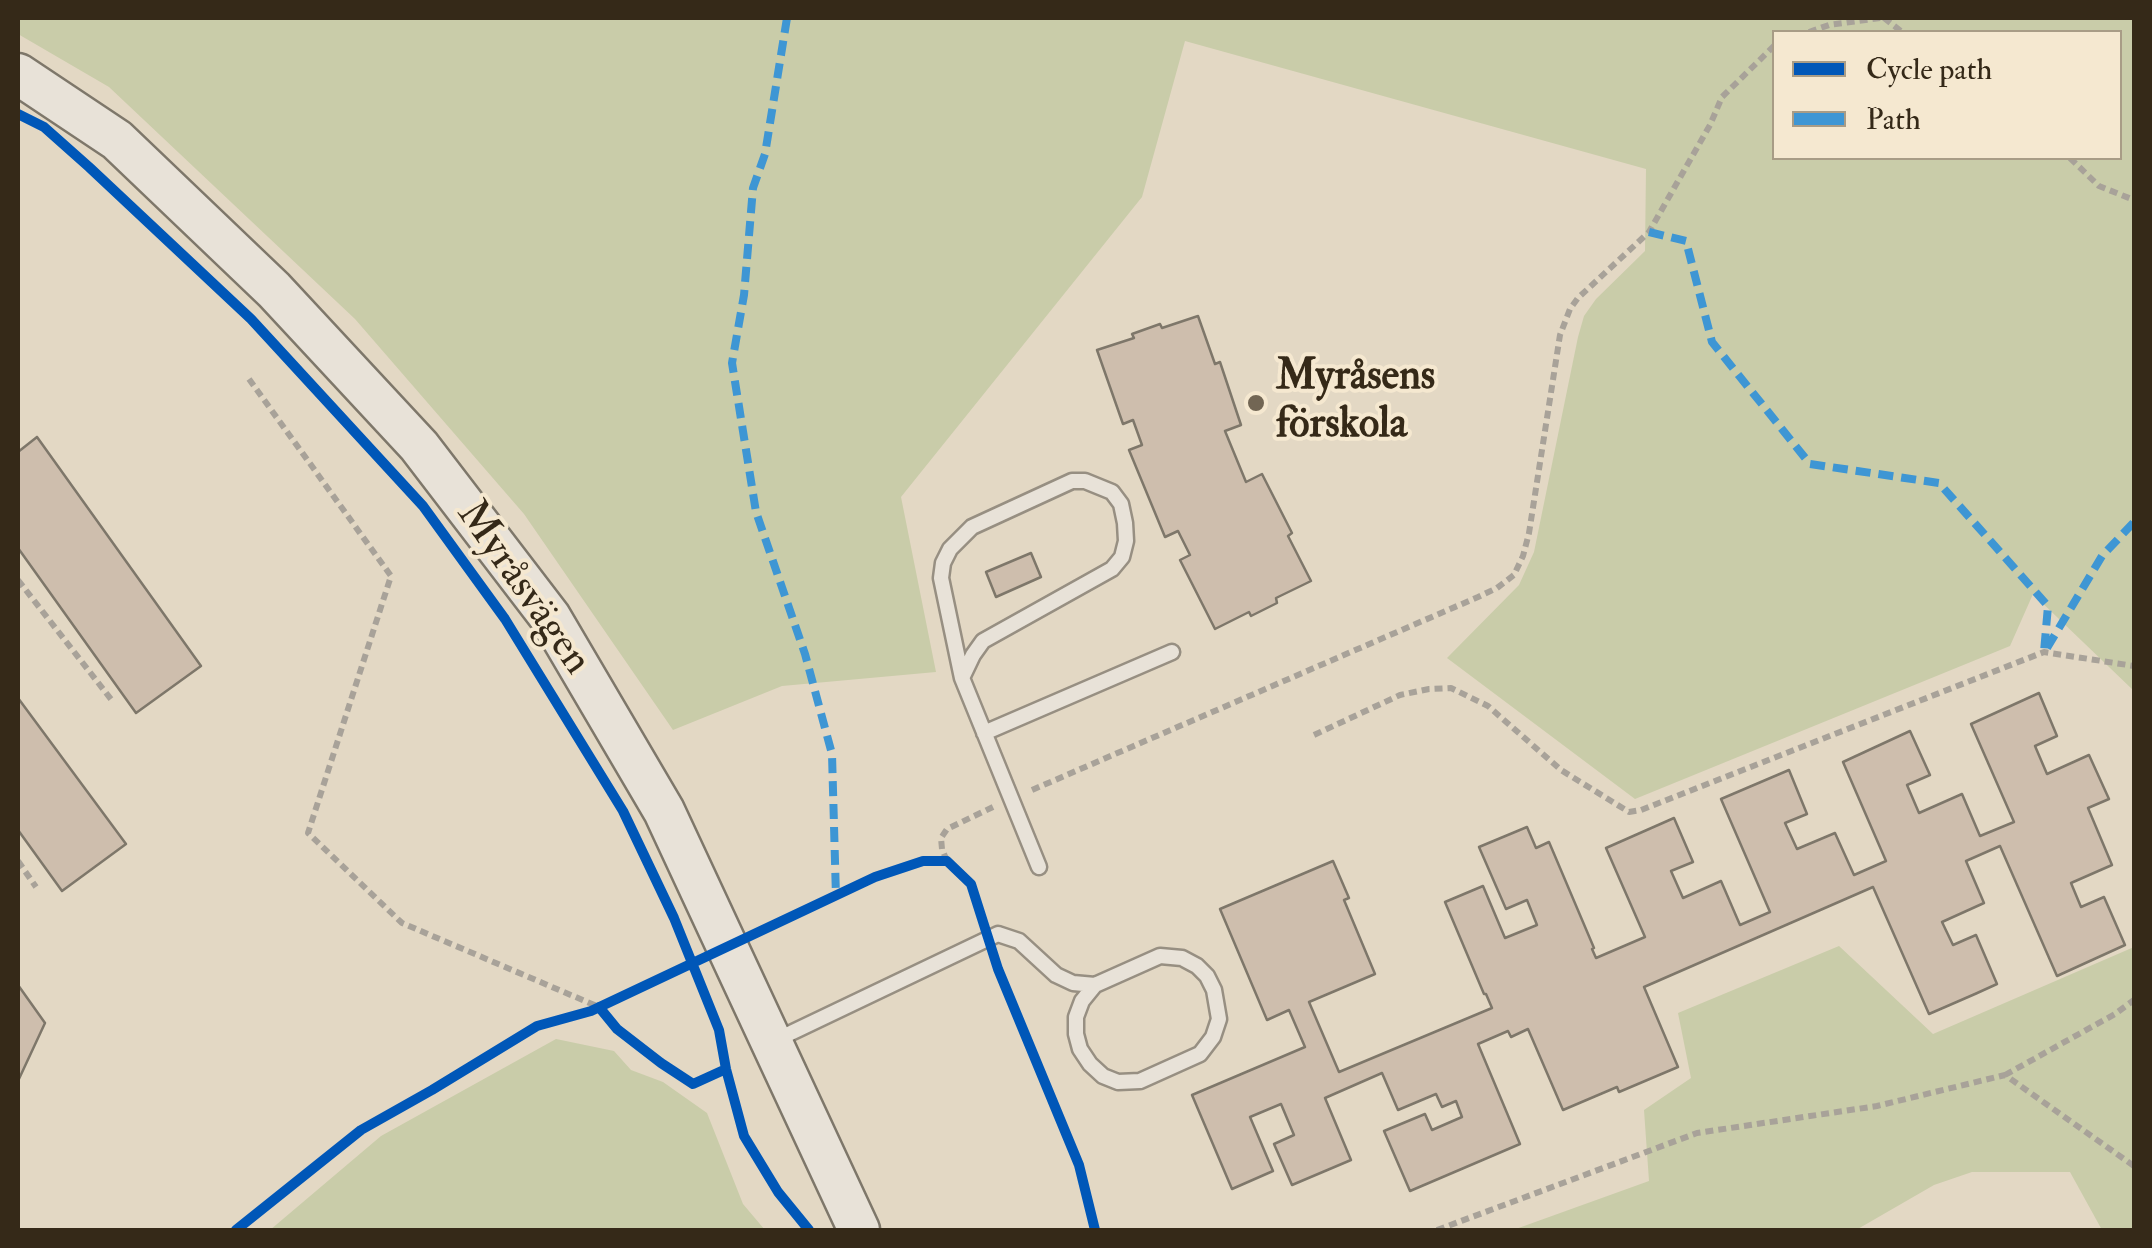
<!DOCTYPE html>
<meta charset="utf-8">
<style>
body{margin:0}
#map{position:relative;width:2152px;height:1248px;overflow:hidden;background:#e3d8c4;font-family:"IM FELL Double Pica",serif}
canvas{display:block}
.frame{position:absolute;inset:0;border:20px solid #352918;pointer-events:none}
.legend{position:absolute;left:1772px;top:30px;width:350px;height:130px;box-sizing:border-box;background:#f5e8d0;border:2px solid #a89c86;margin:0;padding:12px 18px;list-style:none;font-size:30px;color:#352918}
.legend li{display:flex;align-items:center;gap:20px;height:50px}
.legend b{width:50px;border:2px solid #a89c86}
</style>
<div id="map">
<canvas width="2152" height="1248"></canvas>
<div class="frame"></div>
<ul class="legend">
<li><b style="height:12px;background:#0057b8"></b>Cycle path</li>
<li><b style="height:12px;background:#3e96d4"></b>Path</li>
</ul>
</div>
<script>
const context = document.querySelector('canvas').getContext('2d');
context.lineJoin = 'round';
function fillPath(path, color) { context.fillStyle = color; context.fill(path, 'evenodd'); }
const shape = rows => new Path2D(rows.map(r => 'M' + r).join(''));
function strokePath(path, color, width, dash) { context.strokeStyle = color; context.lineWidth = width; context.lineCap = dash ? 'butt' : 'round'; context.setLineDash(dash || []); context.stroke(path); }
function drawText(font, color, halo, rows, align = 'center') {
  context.font = font + ' "IM FELL Double Pica",serif'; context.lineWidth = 8; context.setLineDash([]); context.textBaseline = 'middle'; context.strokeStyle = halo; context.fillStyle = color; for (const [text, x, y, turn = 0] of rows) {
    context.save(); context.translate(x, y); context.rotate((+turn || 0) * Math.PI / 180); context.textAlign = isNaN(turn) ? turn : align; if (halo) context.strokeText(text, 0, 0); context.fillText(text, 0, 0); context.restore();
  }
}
const green = shape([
 [18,18,2134,18,2134,691,2033,594,2010,646,1635,799,1447,658,1519,585,1534,552,1578,337,1584,316,1596,299,1645,251,1646,169,1185,41,1142,197,901,497,936,672,782,686,673,730,524,514,355,319,109,87,18,34],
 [1774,32,2120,32,2120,158,1774,158],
 [1839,946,1933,1034,2134,947,2134,1230,2102,1230,2070,1172,1972,1172,1934,1185,1856,1230,1513,1230,1649,1181,1644,1110,1691,1078,1678,1013],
 [556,1039,614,1051,631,1070,663,1082,707,1113,743,1204,765,1230,270,1230,381,1136]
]);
const building = shape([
 [1198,316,1215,364,1220,362,1241,425,1225,431,1246,482,1262,474,1292,533,1288,536,1311,581,1276,598,1277,603,1251,616,1249,612,1215,629,1180,560,1190,555,1178,531,1165,537,1129,450,1142,445,1133,420,1123,424,1097,350,1134,338,1132,334,1160,324,1162,328,1198,316],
 [37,437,201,666,136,713,18,548,18,452,37,437],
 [1031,553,1041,577,996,597,986,572,1031,553],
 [2039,693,2057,736,2035,746,2047,774,2089,755,2109,799,2088,808,2112,865,2071,883,2081,907,2104,897,2125,945,2057,976,2000,846,1966,861,1984,903,1942,922,1953,945,1976,935,1997,984,1975,994,1929,1014,1873,887,1644,987,1678,1067,1619,1092,1617,1087,1563,1110,1528,1029,1511,1037,1508,1031,1478,1044,1520,1144,1410,1191,1384,1131,1425,1114,1432,1130,1462,1117,1456,1101,1442,1107,1436,1094,1398,1110,1382,1073,1325,1098,1351,1160,1292,1185,1274,1144,1294,1135,1281,1104,1250,1117,1273,1171,1232,1189,1192,1095,1305,1047,1289,1010,1267,1020,1220,909,1333,861,1349,898,1344,900,1375,974,1309,1002,1339,1072,1492,1008,1486,994,1484,994,1445,902,1483,886,1505,938,1537,925,1527,900,1506,909,1479,847,1527,827,1536,848,1549,842,1594,948,1592,949,1596,958,1645,937,1606,848,1674,818,1693,862,1671,871,1683,898,1721,881,1740,925,1770,912,1721,799,1789,770,1807,814,1785,823,1797,849,1835,833,1854,875,1886,861,1843,762,1910,731,1930,775,1907,785,1919,813,1962,794,1980,836,2014,822,1971,724,2039,693],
 [18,698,126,844,62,891,18,830,18,698],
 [18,985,45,1023,18,1081,18,985]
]);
const path = shape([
 [1884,18,1902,32],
 [1809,32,1829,25,1880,18],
 [2070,158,2099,186,2134,200],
 [249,379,391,576,308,833,402,923,599,1007],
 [18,580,114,703],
 [1314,735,1400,695,1429,689,1451,688,1488,706,1561,770,1629,812,1641,810,2044,652,2134,666],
 [1032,790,1478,597,1497,588,1514,575,1523,556,1529,533,1560,335,1570,309,1578,298,1649,232,1710,125,1722,97,1774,46],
 [18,861,36,887],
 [947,861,942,849,941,838,947,829,993,807],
 [2005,1075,2115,1014,2134,1000],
 [1437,1230,1697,1133,1877,1106,2005,1075,2134,1166]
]);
const lane = shape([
 [962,678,973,655,983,641,1112,569,1122,557,1126,541,1125,523,1121,504,1112,492,1085,481,1072,481,972,527,950,549,943,563,941,578,962,678,1039,867],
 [984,733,1172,652],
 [776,1040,998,934,1019,941,1056,975,1073,983,1095,985,1082,1001,1076,1017,1076,1034,1080,1049,1090,1064,1103,1076,1118,1082,1140,1081,1200,1054,1213,1037,1219,1019,1214,990,1207,976,1197,966,1182,958,1160,956,1095,985]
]);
const secondary = shape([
 [18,74,117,140,274,290,419,446,550,617,664,811,859,1230]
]);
const quiet = shape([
 [787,18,765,154,753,188,744,295,732,363,756,512,805,654,832,754,836,897],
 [1649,232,1686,241,1712,342,1810,464,1939,483,2048,606,2044,652],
 [2047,648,2102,556,2134,522]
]);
const cycleway = shape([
 [18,114,44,127,89,167,251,319,423,506,505,619,623,811,674,918,719,1030,726,1069,744,1136,778,1192,809,1230],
 [599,1007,617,1029,661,1063,693,1084,726,1069],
 [236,1230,361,1130,432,1090,537,1026,591,1011,875,877,923,861,947,861,971,884,998,969,1079,1165,1095,1230]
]);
const markers = [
 [1256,403,10,"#726654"]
];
const poiNames = [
 ["Myråsens",1276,379],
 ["förskola",1276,427]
];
const streetNames = [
 ["Myråsvägen",522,589,55]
];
fillPath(green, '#c9cca9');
fillPath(building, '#cebead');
strokePath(building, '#7e776a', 2.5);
strokePath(lane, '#978f82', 19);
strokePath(secondary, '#7e776a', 45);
strokePath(path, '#a8a299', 6, [8, 5]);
strokePath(lane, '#e8e2d8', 14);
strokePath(secondary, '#e8e2d8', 40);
strokePath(quiet, '#3e96d4', 8, [15, 8]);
strokePath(cycleway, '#0057b8', 10);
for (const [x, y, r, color] of markers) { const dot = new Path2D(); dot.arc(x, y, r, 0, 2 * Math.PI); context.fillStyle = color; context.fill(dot); strokePath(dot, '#f5e8d0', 4); }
drawText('bold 42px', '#352918', '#f5e8d0', poiNames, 'left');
drawText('42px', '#352918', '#f5e8d0', streetNames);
</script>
